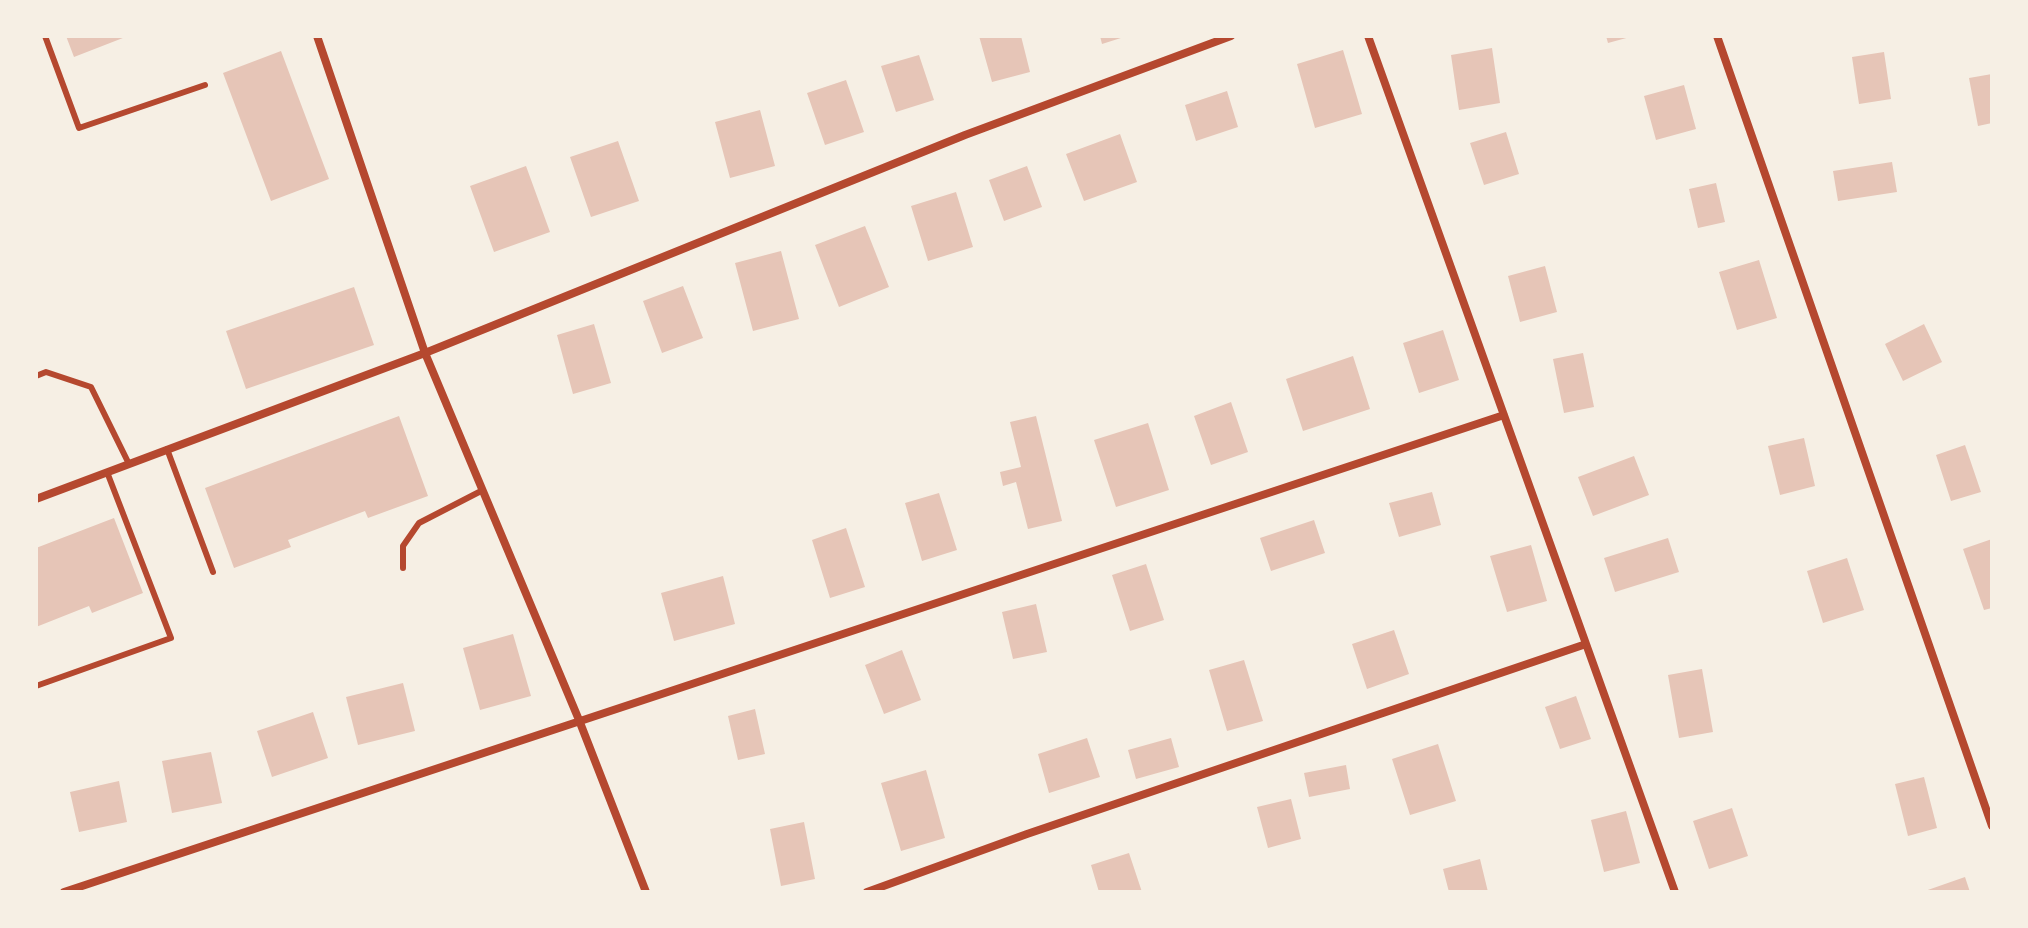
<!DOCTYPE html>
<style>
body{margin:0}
#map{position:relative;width:2028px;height:928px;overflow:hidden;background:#f6efe4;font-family:Rubik,sans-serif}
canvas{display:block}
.frame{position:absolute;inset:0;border:38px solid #f6efe4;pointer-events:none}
</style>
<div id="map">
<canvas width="2028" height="928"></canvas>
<div class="frame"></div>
</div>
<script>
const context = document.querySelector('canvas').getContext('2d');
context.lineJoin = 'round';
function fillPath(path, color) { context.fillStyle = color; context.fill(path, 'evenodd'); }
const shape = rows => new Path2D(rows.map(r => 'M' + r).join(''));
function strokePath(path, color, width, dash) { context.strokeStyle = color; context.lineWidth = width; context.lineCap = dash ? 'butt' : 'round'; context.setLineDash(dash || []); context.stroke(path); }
const building = shape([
 [66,36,128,36,74,57],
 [979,36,1021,36,1030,72,992,82],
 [1100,36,1124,36,1124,37,1102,44],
 [1606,36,1630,36,1630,37,1608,43],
 [1492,48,1500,103,1459,110,1451,55],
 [1343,50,1362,114,1315,128,1297,64],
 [281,51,329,179,271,201,223,73],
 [1884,52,1891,99,1859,104,1852,57],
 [919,55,934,100,896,112,881,66],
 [1992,74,1992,123,1978,126,1969,78],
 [846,80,864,132,825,145,807,93],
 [1684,85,1696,129,1656,140,1644,96],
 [1227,91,1238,127,1196,141,1185,105],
 [760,110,775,166,730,178,715,122],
 [1506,132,1519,174,1484,185,1470,143],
 [1120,134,1137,182,1084,201,1066,154],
 [618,141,639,201,591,217,570,157],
 [1892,162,1897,192,1838,201,1833,171],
 [526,166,550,232,494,252,470,186],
 [1027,166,1042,207,1004,221,989,180],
 [1716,183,1725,222,1698,228,1689,189],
 [956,192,973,247,928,261,911,206],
 [865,226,889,287,839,307,815,245],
 [781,251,799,319,753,331,735,263],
 [1759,260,1777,318,1737,330,1719,272],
 [1545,266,1557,312,1520,322,1508,276],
 [683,286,703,338,662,353,643,301],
 [354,287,374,345,246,389,226,331],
 [594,324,611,383,573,394,557,335],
 [1924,324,1942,362,1903,381,1885,344],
 [1443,330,1459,380,1419,393,1403,343],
 [1583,353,1594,407,1564,413,1553,359],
 [1353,356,1370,409,1303,431,1286,379],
 [1231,402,1248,452,1211,465,1194,416],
 [399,416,428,496,368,518,365,511,288,540,291,547,234,568,205,488],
 [1036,416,1062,521,1028,529,1016,482,1003,486,1000,472,1021,467,1010,422],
 [1148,423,1169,490,1116,507,1094,440],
 [1804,438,1815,486,1780,495,1768,446],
 [1965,445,1981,492,1951,501,1936,455],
 [1634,456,1649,495,1593,516,1578,477],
 [1432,492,1441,525,1399,537,1389,503],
 [939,493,957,550,922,561,905,503],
 [114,518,143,593,92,613,89,606,36,627,36,548],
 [1314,520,1325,553,1271,571,1260,538],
 [846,528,865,587,830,598,812,540],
 [1668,538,1679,572,1615,592,1604,558],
 [1992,539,1992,608,1984,610,1963,549],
 [1531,545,1547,601,1507,612,1490,556],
 [1847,558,1864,610,1823,623,1807,571],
 [1146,564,1164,620,1130,631,1112,575],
 [723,576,735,624,674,641,661,593],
 [1036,604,1047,652,1013,659,1002,612],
 [1394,630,1409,674,1367,689,1352,644],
 [513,634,531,696,480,710,463,648],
 [902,650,921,700,884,714,865,665],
 [1244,660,1263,721,1227,731,1209,670],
 [1702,669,1713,732,1679,738,1668,675],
 [403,683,415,731,358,745,346,697],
 [1576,696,1591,739,1560,749,1545,707],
 [755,709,765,754,738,760,728,716],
 [313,712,328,758,272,777,257,731],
 [1087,738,1100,777,1049,793,1038,754],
 [1171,738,1179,767,1136,779,1128,750],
 [1438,744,1456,801,1410,815,1392,759],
 [211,752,222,803,172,813,162,761],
 [1346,765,1350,789,1309,797,1304,773],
 [926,770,945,838,901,851,881,783],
 [1924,777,1937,828,1908,836,1895,784],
 [119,781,127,822,79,832,70,792],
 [1291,799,1301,839,1268,848,1257,807],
 [1732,808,1748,856,1709,869,1693,821],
 [1626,811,1640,863,1604,872,1591,820],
 [804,822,815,879,781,886,770,829],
 [1129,853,1142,892,1099,892,1091,865],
 [1480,859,1488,892,1449,892,1443,869],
 [1965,877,1970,892,1922,892]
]);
const service = shape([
 [45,36,79,128,205,85],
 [36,376,46,372,91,387,129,464],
 [167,449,213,572],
 [403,568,403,546,419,523,483,490],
 [36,686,171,638,107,472]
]);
const minor = shape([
 [317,36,425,353,579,720,646,892],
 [1368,36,1675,892],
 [1717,36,1992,826],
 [36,499,425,353,965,135,1231,36],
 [64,892,1504,415],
 [867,892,1027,834,1586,644]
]);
fillPath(building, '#e6c5b7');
strokePath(service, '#b5482f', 6);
strokePath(minor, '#b5482f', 8);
</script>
